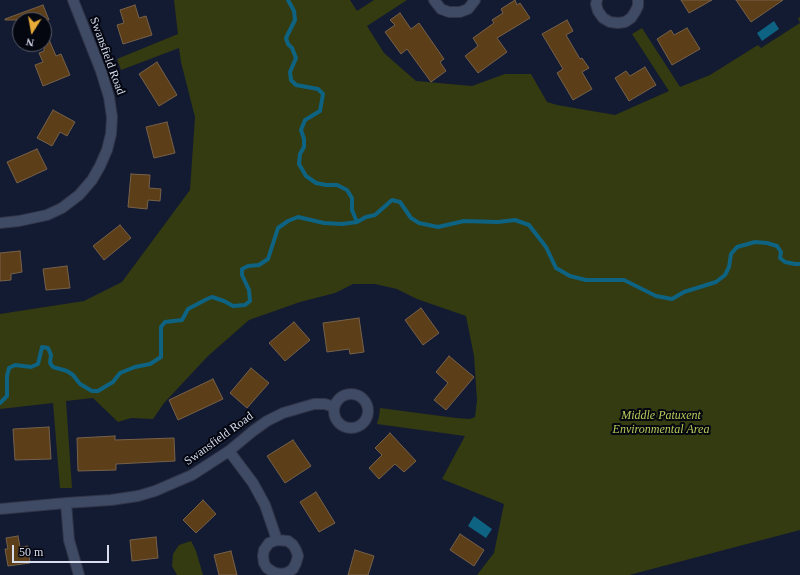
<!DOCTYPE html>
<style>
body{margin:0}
#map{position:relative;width:800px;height:575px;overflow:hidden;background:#131b32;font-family:"Times New Roman",serif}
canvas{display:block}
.north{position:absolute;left:12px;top:12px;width:40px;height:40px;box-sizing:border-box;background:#040610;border:1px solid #585c68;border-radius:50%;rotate:191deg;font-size:11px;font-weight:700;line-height:16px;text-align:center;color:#d7dded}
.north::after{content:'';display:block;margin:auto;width:14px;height:18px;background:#e8ab37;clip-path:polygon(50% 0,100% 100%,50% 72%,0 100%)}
.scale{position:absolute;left:12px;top:545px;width:97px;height:18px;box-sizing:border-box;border:2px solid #d7dded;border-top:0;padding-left:5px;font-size:12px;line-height:14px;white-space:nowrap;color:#d7dded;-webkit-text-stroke:3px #040610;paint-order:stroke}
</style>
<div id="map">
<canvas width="800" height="575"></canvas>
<div class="north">N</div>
<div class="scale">50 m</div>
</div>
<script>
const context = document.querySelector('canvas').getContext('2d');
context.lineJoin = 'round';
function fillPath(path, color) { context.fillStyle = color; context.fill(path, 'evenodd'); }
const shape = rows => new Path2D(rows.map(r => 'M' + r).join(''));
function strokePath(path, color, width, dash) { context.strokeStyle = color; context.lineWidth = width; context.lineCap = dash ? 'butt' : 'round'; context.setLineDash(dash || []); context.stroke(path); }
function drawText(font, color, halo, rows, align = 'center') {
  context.font = font + ' "Times New Roman",serif'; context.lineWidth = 4; context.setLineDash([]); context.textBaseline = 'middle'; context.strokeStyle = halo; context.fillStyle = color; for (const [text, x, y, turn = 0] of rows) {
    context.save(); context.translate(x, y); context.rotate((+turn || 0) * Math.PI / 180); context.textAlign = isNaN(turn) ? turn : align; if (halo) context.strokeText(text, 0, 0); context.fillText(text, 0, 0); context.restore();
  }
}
const green = shape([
 [174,0,350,0,357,11,374,0,407,0,367,26,384,53,416,81,472,86,505,74,531,74,547,102,557,105,615,115,669,91,632,34,642,28,680,87,710,75,758,45,761,48,800,23,798,18,800,17,800,530,629,575,477,575,494,553,504,504,442,479,465,436,377,424,379,417,380,408,456,418,470,419,475,417,477,400,474,356,466,316,417,299,397,289,375,284,353,284,335,293,300,302,249,320,208,356,164,403,153,419,131,418,118,422,93,398,66,401,72,488,60,488,53,403,0,409,0,314,84,301,122,282,190,190,195,117,181,62,179,48,121,70,117,59,178,34],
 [191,541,196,551,203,575,177,575,172,566,173,554,179,545]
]);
const water = shape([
 [774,21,779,29,762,41,757,33],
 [474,516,492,529,486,538,468,526]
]);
const stream = shape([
 [288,0,294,11,295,20,286,38,288,44,292,48,296,58,290,72,291,80,296,85,318,89,323,94,320,111,305,120,301,130,304,139,304,147,300,154,299,164,306,176,316,183,326,185,337,185,347,190,352,198,352,210,357,222],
 [0,403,7,396,7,376,9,368,15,365,31,367,38,364,42,347,48,348,51,355,50,363,53,367,67,371,73,375,80,384,92,391,98,391,113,382,120,373,135,367,150,364,161,357,161,327,165,322,182,320,188,309,207,299,212,297,224,301,233,306,245,305,250,301,249,290,242,275,242,269,248,266,259,265,268,259,278,228,288,221,298,217,324,223,342,224,357,222,366,217,375,215,392,200,400,202,411,218,419,223,438,227,464,221,498,222,515,220,529,225,546,247,556,268,570,276,586,280,624,280,656,296,672,299,684,292,716,282,725,275,729,267,731,254,737,247,755,242,767,243,777,246,781,252,780,258,785,262,795,264,800,264]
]);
const building = shape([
 [515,0,517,5,520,3,530,18,497,38,507,52,478,73,465,56,478,46,473,38,494,23,492,20,503,13,501,9,515,0],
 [681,0,712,0,689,13,681,0],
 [736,0,783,0,751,22,736,0],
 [43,5,49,20,5,20,5,19,43,5],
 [135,5,139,18,146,16,152,35,123,44,117,25,124,23,120,10,135,5],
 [400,13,411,29,419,23,444,59,440,62,446,71,431,82,407,49,401,54,385,32,395,25,390,20,400,13],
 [567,20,573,31,566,35,580,59,582,58,589,68,582,72,592,89,573,100,557,73,563,69,542,34,567,20],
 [44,28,56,56,61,54,70,75,43,86,35,65,43,62,39,53,44,51,44,28],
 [687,28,700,49,672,65,657,39,671,30,674,35,687,28],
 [157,62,177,95,159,106,139,74,157,62],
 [645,67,656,85,629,101,615,78,626,71,630,76,645,67],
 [53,110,75,122,67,136,60,132,52,146,37,138,53,110],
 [167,122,175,153,154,158,146,127,167,122],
 [37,149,47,169,17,183,7,162,37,149],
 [131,174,150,175,149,188,161,189,160,201,148,200,147,209,128,207,131,174],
 [120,225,131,238,104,260,93,246,120,225],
 [20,251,22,272,11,274,11,280,0,281,0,253,20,251],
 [67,266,70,288,46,290,43,269,67,266],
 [421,308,439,333,423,345,405,320,421,308],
 [359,318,364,352,350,354,349,349,327,352,323,323,359,318],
 [294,322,310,340,285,361,269,343,294,322],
 [449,356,474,377,446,410,434,400,448,383,436,372,449,356],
 [251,368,269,383,247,408,230,393,251,368],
 [213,379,223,399,178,420,169,400,213,379],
 [49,427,51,459,15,460,13,429,49,427],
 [390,433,416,461,404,472,395,464,379,479,369,468,382,455,375,448,390,433],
 [115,436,115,440,174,438,175,461,116,464,116,470,78,471,77,438,115,436],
 [293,440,311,466,285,483,267,456,293,440],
 [316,492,335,523,319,532,300,502,316,492],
 [203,500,216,514,196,533,183,520,203,500],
 [460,534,484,550,474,566,450,550,460,534],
 [18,536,20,547,28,546,30,563,8,566,5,549,8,549,6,538,18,536],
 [156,537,158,558,132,561,130,540,156,537],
 [355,550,374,556,368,575,348,575,355,550],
 [231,551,237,575,219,575,214,555,231,551]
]);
const minor = shape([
 [434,0,441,9,449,12,460,12,468,9,475,0],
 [597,0,596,4,598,11,603,18,610,22,618,23,625,22,631,18,635,12,638,6,638,0],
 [0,223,19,221,47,215,62,208,79,195,92,180,100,166,107,150,111,134,112,117,109,97,101,71,73,0],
 '334 411a17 17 0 1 1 34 0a17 17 0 1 1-34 0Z',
 [229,451,253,483,265,505,277,540,269,543,264,550,263,556,264,563,267,568,273,572,280,574,287,573,293,569,296,563,298,556,296,550,293,545,288,541,277,540],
 [66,503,69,540,79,575],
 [0,509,66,503,111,500,138,496,155,491,192,475,229,451,253,431,267,421,283,413,314,404,325,404,334,407]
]);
const streetNames = [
 ["Swansfield Road",107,56,70],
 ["Swansfield Road",219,439,-36]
];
const parkNames = [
 ["Middle Patuxent",661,416],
 ["Environmental Area",661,430]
];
fillPath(green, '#353b10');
fillPath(water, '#0e6282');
strokePath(stream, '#0e6282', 4);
fillPath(building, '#5c3e19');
strokePath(building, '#776149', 1);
strokePath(minor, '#313548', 12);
strokePath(minor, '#3f4a64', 10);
drawText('12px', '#d7dded', '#040610', streetNames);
drawText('italic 12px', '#bacb58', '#040610', parkNames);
</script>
